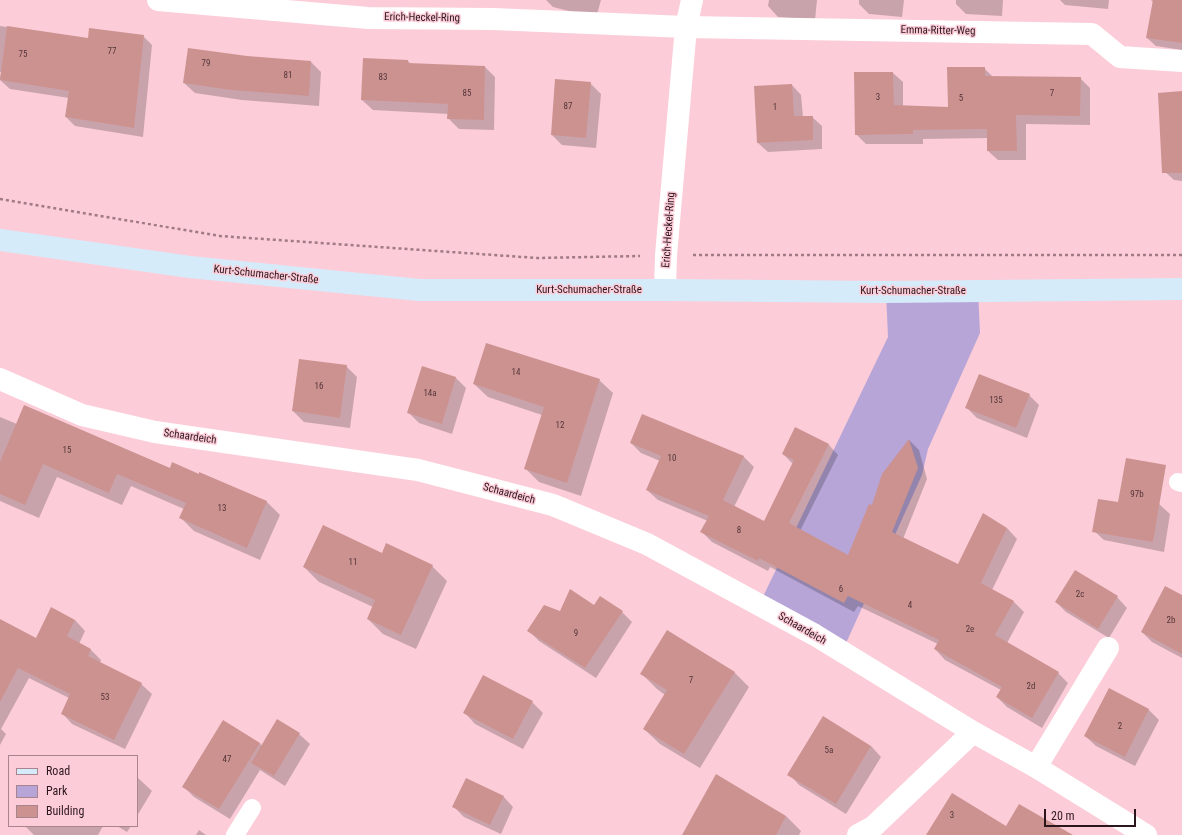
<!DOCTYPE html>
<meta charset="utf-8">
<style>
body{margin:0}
#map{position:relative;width:1182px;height:835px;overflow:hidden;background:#fcccd8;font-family:"Roboto Condensed",sans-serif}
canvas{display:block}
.legend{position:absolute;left:8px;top:755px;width:130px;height:72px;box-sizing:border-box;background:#fcccd8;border:1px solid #a9838d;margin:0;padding:5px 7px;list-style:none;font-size:12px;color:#2c161d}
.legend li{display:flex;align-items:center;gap:8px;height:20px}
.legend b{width:20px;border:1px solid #a9838d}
.scale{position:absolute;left:1044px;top:809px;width:92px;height:18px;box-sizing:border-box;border:2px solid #2c161d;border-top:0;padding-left:5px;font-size:12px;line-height:14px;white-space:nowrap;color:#2c161d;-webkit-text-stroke:3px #fcccd8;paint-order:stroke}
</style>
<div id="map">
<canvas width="1182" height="835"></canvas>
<ul class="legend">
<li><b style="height:5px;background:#d6ebfa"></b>Road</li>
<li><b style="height:11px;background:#b7a5d8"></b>Park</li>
<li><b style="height:11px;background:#cc9290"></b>Building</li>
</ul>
<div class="scale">20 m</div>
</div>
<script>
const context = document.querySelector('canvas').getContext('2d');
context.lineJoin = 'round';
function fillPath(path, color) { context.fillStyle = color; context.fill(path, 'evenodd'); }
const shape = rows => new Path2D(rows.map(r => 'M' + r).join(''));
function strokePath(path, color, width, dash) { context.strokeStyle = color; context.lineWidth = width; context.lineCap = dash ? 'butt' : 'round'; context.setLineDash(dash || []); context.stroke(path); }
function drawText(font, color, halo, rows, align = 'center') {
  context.font = font + ' "Roboto Condensed",sans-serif'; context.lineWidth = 3; context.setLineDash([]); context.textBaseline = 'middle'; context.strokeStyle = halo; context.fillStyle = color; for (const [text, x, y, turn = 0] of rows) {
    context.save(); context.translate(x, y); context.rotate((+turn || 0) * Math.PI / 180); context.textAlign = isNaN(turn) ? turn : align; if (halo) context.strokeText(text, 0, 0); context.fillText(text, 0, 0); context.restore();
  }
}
const green = shape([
 [978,291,980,333,928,449,922,475,842,652,759,605,888,337,886,292]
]);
const shadow = shape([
 [546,0,601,0,596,18,553,7],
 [769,0,817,0,815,20,778,17,768,6],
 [859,0,904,0,902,17,869,14,859,4],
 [956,0,1003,0,1002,16,966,14,956,4],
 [1060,0,1109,0,1108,9,1065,5],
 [1151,0,1182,0,1182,50,1156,46,1147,38,1153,2],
 [0,26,89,39,143,36,152,45,143,137,75,126,66,117,69,98,10,89,0,80,1,72,0,72],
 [247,57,311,62,321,72,319,106,242,100,195,93,184,83],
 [408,61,411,64,485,67,495,77,494,130,459,129,448,118,449,114,373,110,362,100],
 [984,68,993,77,1080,78,1090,88,1090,125,1026,124,1026,160,998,160,988,151,988,138,923,139,923,144,866,144,856,134,893,73,903,82,903,107,949,108],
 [590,83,601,94,596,148,562,145,552,135],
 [792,85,801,95,803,117,812,117,822,126,822,149,768,152,758,143],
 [1182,92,1182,181,1174,180,1163,170],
 [346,366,357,377,350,428,304,422,293,411],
 [423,367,456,378,466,388,452,434,419,423,409,413],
 [599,380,613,393,581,496,539,482,526,469,542,415,488,397,474,384],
 [1029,395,1039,405,1027,438,977,418,967,408],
 [643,415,744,457,754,467,734,507,764,522,793,464,783,454,828,444,838,455,800,531,848,556,873,506,909,440,919,450,927,479,903,539,958,565,1007,528,1017,539,992,590,1014,602,1024,612,1007,643,1058,673,1068,683,1042,728,1007,707,997,697,1001,690,945,660,935,649,938,644,858,606,854,612,770,567,768,571,712,542,702,532,708,521,658,500,647,490,660,461,641,453,631,443],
 [0,417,17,424,170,470,199,475,200,473,267,502,280,515,260,560,194,531,181,518,184,509,131,486,122,505,57,477,39,518,0,501],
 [1119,503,1159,504,1170,514,1164,552,1104,540,1093,530],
 [383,554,432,566,447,581,416,649,383,634,368,619,373,607,319,582,304,567],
 [1182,596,1182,658,1152,642,1142,632],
 [1117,597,1127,608,1109,638,1066,612,1056,602],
 [595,606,622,612,632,622,596,678,539,641,529,631,561,612],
 [0,620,36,640,75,620,85,631,79,644,91,650,101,660,100,663,141,684,152,694,125,749,72,724,62,713,69,698,29,678,1,729,6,734,0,745],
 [734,672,749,687,700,768,660,744,644,729,665,695,657,689,642,674],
 [1109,689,1149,710,1159,720,1135,766,1096,746,1085,736],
 [532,702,543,713,523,749,475,724,465,713],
 [299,734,310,744,285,786,260,770,230,819,194,797,183,786,260,743,262,746],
 [871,746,881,757,846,814,799,785,789,774],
 [137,777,152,791,137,816],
 [503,796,513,807,501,834,464,817,453,806],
 [786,816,801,831,799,835,684,835],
 [25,826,103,826,98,835,34,835],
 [117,826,131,826,127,832],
 [199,830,206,835,196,835]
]);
const building = shape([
 [1153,0,1182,0,1182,43,1146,38],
 [7,26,88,38,89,28,144,35,134,128,65,117,69,91,0,80],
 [188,48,247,56,311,61,309,96,231,90,183,83],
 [363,58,408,60,408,63,485,66,484,120,447,119,448,104,361,100],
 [947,67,985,67,985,76,1081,77,1080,116,1016,115,1017,151,987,151,987,129,913,130,913,134,855,135,854,72,893,72,894,105,948,107],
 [555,79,591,82,586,138,551,135],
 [792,84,794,116,813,116,813,140,757,143,754,86],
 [1182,91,1182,173,1162,173,1158,93],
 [486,343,600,379,567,483,524,469,544,407,473,384],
 [299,359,347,365,340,418,292,411],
 [422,366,456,377,442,424,407,413],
 [979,374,1030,394,1016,428,965,408],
 [24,405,170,468,172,462,199,474,199,472,267,501,247,548,179,518,186,503,117,474,109,493,43,464,25,505,0,494,0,462],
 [642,414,744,456,723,500,764,521,794,460,782,454,795,427,829,444,789,523,848,555,869,504,872,505,882,474,909,439,918,468,892,532,958,564,983,513,1007,528,981,583,1014,601,995,635,1059,672,1032,718,996,697,1002,687,934,649,939,640,848,596,844,603,759,558,758,561,700,532,709,516,646,490,661,456,630,443],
 [1126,458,1166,465,1153,542,1092,532,1098,499,1118,502],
 [323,525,382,553,386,543,433,565,401,635,367,619,375,600,303,567],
 [1075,570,1118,596,1098,629,1055,602],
 [1165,586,1182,595,1182,654,1141,632],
 [570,589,594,605,600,596,623,611,585,668,527,631,544,605,560,611],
 [51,607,75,620,67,636,91,649,88,656,142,683,114,740,61,714,70,694,18,668,0,702,0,619,36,638],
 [667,630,735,672,684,754,643,729,667,690,640,674],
 [483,675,533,701,513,739,463,713],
 [1109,688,1149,709,1125,757,1084,736],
 [823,716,871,746,836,804,787,775],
 [277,719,300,733,274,776,251,763],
 [223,720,260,743,219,809,182,787],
 [716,774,786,816,776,835,682,835],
 [466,778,504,796,490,825,452,807],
 [952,793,1006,826,1019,804,1073,835,926,835]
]);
const path = shape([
 [0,199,220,236,537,258,640,256],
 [693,255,1182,255]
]);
const service = shape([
 [1178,482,1182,483],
 [235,835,252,808]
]);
const minor = shape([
 [158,0,368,18,493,19,686,27,1092,34,1120,57,1182,61],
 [665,290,666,255,686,27,692,0],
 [0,379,82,415,155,432,418,470,553,505,647,544,815,635,973,732,1036,767,1146,835],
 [1036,767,1108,648],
 [858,835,873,827,973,732]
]);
const secondary = shape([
 [0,240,190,267,419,290,665,290,886,292,1182,289]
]);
const numberNames = [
 ["77",112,52],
 ["75",23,55],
 ["79",206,64],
 ["81",288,76],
 ["83",383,78],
 ["85",467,94],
 ["7",1052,94],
 ["3",878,98],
 ["5",961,99],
 ["87",568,107],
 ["1",775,108],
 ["14",516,373],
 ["16",319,387],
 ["14a",430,394],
 ["135",996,401],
 ["12",560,426],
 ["15",67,451],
 ["10",672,459],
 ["97b",1137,495],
 ["13",222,509],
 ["8",739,531],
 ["11",353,563],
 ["6",841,590],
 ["2c",1080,595],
 ["4",910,606],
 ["2b",1171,621],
 ["2e",970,630],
 ["9",576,634],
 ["7",691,681],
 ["2d",1031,687],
 ["53",105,698],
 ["2",1120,727],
 ["5a",829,751],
 ["47",227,760],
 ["3",952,816]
];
const streetNames = [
 ["Erich-Heckel-Ring",422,18,1],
 ["Emma-Ritter-Weg",938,31,1],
 ["Erich-Heckel-Ring",669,230,-86],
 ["Kurt-Schumacher-Straße",266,275,6],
 ["Kurt-Schumacher-Straße",589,290],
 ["Kurt-Schumacher-Straße",913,291],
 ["Schaardeich",190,437,8],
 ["Schaardeich",509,494,15],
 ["Schaardeich",802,629,30]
];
fillPath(green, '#b7a5d8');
fillPath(shadow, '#0003');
fillPath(building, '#cc9290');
strokePath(path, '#a07b85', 2.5, [3, 3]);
strokePath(service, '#fff', 18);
strokePath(minor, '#fff', 22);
strokePath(secondary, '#d6ebfa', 22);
drawText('9px', '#54353a', null, numberNames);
drawText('11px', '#2c161d', '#fcccd8', streetNames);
</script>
